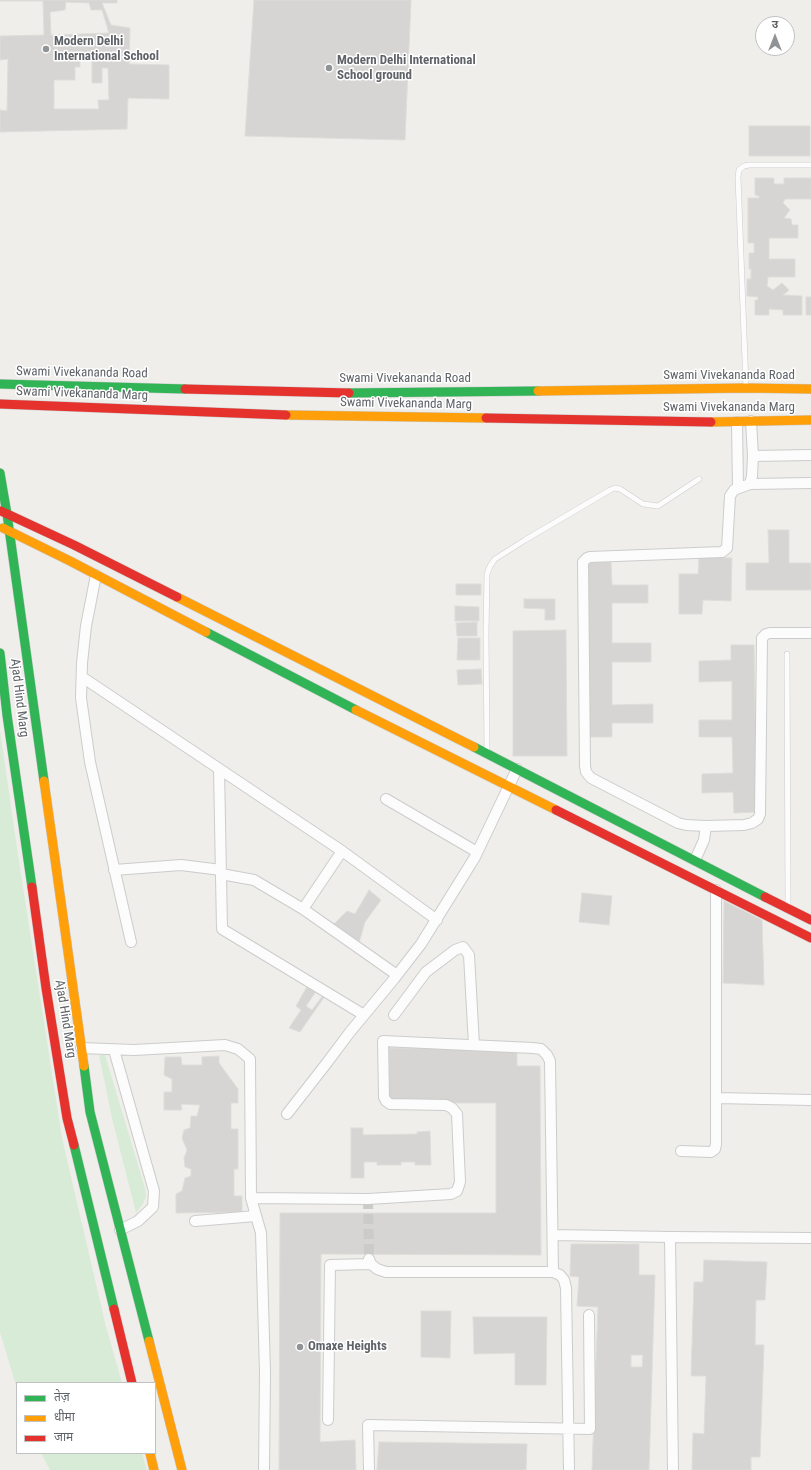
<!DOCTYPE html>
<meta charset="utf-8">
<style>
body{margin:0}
#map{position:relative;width:811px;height:1470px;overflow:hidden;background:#efeeea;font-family:"Roboto Condensed","Noto Sans Devanagari",sans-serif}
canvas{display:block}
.legend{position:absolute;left:16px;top:1382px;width:140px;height:72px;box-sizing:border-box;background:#fff;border:1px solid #bfc1c3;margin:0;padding:5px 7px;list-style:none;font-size:12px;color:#5f6368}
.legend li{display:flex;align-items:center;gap:8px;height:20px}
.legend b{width:20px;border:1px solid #bfc1c3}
.north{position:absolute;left:755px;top:16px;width:40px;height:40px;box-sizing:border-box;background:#fff;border:1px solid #bfc1c3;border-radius:50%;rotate:0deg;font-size:11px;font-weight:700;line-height:16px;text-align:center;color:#5f6368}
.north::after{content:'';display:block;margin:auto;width:14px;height:18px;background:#919496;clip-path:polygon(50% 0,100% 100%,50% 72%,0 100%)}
</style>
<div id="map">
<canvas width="811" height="1470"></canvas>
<ul class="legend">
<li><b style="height:5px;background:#30b455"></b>तेज़</li>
<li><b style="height:5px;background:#ff9f0a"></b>धीमा</li>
<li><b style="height:5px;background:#e5322d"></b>जाम</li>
</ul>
<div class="north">उ</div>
</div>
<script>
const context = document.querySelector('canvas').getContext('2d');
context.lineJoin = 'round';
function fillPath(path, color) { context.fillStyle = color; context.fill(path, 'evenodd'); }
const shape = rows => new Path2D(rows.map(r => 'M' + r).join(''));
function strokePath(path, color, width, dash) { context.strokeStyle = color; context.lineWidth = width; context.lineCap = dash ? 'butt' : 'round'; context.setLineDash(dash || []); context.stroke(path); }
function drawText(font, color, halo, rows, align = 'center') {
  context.font = font + ' "Roboto Condensed",sans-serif'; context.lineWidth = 3; context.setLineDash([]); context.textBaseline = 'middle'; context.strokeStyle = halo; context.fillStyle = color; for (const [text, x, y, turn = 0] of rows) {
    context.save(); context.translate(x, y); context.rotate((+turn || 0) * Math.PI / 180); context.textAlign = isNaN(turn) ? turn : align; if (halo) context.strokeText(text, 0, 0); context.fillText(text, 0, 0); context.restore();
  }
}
const green = shape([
 [0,730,18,855,62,1138,106,1327,122,1383,17,1383,17,1389,0,1332],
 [99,1055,105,1055,145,1188,146,1197,143,1204,136,1213,112,1118],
 [41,1453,142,1453,147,1470,50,1470]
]);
const building = shape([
 [0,0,117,0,117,3,102,3,111,25,130,28,129,64,169,65,169,99,128,98,127,129,0,132,0,110,7,111,8,59,0,60,0,36,44,35,43,1,0,1,0,0],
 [66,2,89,3,91,10,102,10,109,33,51,35,50,12,65,10,66,2],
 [80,59,92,59,92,83,102,83,102,68,108,68,109,100,98,100,99,109,54,109,54,80,75,80,75,67,80,67,80,59],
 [254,0,411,0,405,140,245,136,254,0],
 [749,126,810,126,810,156,749,156,749,126],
 [755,178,774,178,774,184,784,184,784,178,811,178,811,199,785,199,783,203,790,210,784,218,791,219,792,225,798,225,798,238,769,238,769,259,795,259,795,277,768,277,767,286,773,290,782,283,789,290,783,295,802,296,802,315,783,315,783,310,769,309,769,315,755,315,755,300,758,300,758,297,747,296,747,279,751,279,751,269,749,269,749,253,754,253,754,243,748,243,748,198,759,198,759,196,755,195,755,178],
 [806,297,811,297,811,315,806,315,806,297],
 [768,530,789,530,789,563,811,563,811,590,746,590,746,563,769,563,768,530],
 [699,557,732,558,731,601,703,600,702,614,679,614,679,574,698,574,699,557],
 [588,562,611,562,612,585,648,585,648,603,612,603,612,643,651,643,651,662,612,662,612,705,653,704,653,723,612,723,612,737,589,737,588,562],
 [456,584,481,584,481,595,456,595,456,584],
 [524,599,555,599,555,620,545,620,545,609,524,608,524,599],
 [455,606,479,607,479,621,455,621,455,606],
 [477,622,477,636,457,636,456,623,477,622],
 [566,630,567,756,513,756,513,631,566,630],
 [458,638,480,638,480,660,457,660,458,638],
 [731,645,754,645,757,812,734,813,733,792,702,793,702,774,733,773,732,737,699,737,699,720,732,720,732,681,699,682,699,661,731,660,731,645],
 [481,669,482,684,458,685,457,670,481,669],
 [369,890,381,900,365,922,359,943,334,924,347,911,355,914,369,890],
 [582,893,612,896,609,925,579,922,582,893],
 [724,901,762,920,764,985,723,983,724,901],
 [309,983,317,990,306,1006,312,1010,324,994,325,996,300,1032,289,1028,301,1010,296,1006,309,983],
 [389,1048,517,1048,517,1066,540,1066,541,1255,321,1254,320,1442,355,1440,356,1470,279,1470,280,1213,496,1213,496,1103,389,1103,389,1048],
 [219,1056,219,1063,238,1089,238,1103,231,1103,231,1129,238,1129,238,1169,234,1169,234,1196,242,1196,242,1212,176,1213,176,1194,182,1191,185,1178,191,1176,191,1169,185,1167,184,1158,187,1150,182,1138,184,1130,190,1128,191,1116,197,1116,200,1105,181,1104,182,1110,164,1110,164,1092,172,1092,172,1079,164,1075,165,1057,181,1057,182,1065,202,1065,202,1057,219,1056],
 [351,1128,363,1128,363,1135,417,1134,417,1132,430,1131,431,1165,415,1165,415,1162,401,1162,401,1165,377,1165,377,1162,364,1162,364,1178,351,1178,351,1128],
 [571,1244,639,1244,639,1275,655,1275,649,1470,592,1470,598,1307,577,1306,579,1277,570,1276,571,1244],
 [631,1355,643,1355,642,1367,631,1367,631,1355],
 [704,1260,767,1262,765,1300,756,1300,755,1345,764,1345,760,1457,751,1457,751,1470,692,1470,693,1433,704,1434,706,1376,691,1376,694,1282,703,1282,704,1260],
 [421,1311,451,1311,450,1358,421,1357,421,1311],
 [473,1317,547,1317,546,1385,515,1385,515,1353,474,1354,473,1317],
 [379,1442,527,1444,526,1470,377,1470,379,1442]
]);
const streetTunnel = shape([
 [368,1199,369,1259]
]);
const lane = shape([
 [746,387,738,177,739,170,744,166,749,165,811,165],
 [787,654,788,905],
 [487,752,486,633,487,574,490,566,495,559,525,540,610,490,615,488,620,489,643,504,658,506,699,479]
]);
const street = shape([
 [737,422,738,488],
 [753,456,811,455],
 [811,483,750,484,734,490,730,496,727,548,722,552,590,557,587,558,583,562,585,766,586,772,591,778,678,823,686,825,706,826,744,825,752,823,758,819,760,814,762,638,766,634,770,633,811,633],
 [750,484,752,476,753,456,751,421],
 [96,575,86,626,82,663,81,698,90,762,131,942],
 [82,677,342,851,437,920],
 [219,769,222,929,364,1015],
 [386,799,477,852],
 [342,851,303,909,397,975],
 [695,860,704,840,706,826],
 [114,870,181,865,221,870],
 [221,874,254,880,303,909],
 [394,1015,426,972,455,950,463,947,469,955,474,1045],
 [81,1048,134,1050,225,1045,238,1049,250,1059,251,1198,261,1233,265,1372,264,1470],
 [114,1050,154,1191,153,1207,138,1221,120,1230],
 [717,1098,811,1100],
 [287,1114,326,1064,350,1032,394,979,421,944,475,857,517,769],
 [681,1151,711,1152,715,1149,716,1144,716,890],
 [251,1198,368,1199,451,1194,457,1191,460,1182,457,1114,452,1108,446,1105,390,1104,386,1101,384,1097,383,1041,533,1048,541,1049,547,1055,550,1061,553,1272],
 [195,1221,256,1216],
 [553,1235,670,1237,811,1238],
 [670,1237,673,1470],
 [369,1259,371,1264,377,1269,386,1272,553,1272,560,1275,564,1280,566,1288,569,1470],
 [328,1420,330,1265,371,1264],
 [369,1470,368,1425,590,1429,589,1315]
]);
const fast = shape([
 [0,384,185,389],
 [349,393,538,391],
 [0,473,7,514,44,781],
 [206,632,356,710],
 [0,653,7,715,32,887],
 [474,747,765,897],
 [84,1066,90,1112,149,1341],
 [74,1145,114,1309]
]);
const slow = shape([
 [538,391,746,388,811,389],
 [286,415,486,418],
 [711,422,811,420],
 [3,528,70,561,206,632],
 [177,597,474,747],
 [356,710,556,810],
 [44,781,84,1066],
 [149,1341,182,1470],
 [150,1453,154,1470]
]);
const jam = shape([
 [185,389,349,393],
 [0,404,286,415],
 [486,418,711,422],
 [1,511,74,545,177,597],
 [556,810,811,938],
 [32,887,46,988,67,1118,74,1145],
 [765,897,811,920],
 [114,1309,132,1383]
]);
const markers = [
 [46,49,4,"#919496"],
 [329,68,4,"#919496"],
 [300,1347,4,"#919496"]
];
const poiNames = [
 ["Modern Delhi",54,42],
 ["International School",54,57],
 ["Modern Delhi International",337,61],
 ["School ground",337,76],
 ["Omaxe Heights",308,1347]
];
const streetNames = [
 ["Swami Vivekananda Road",82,373,1],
 ["Swami Vivekananda Road",729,376],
 ["Swami Vivekananda Road",405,379],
 ["Swami Vivekananda Marg",82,394,2],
 ["Swami Vivekananda Marg",406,404,1],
 ["Swami Vivekananda Marg",729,408],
 ["Ajad Hind Marg",19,698,83],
 ["Ajad Hind Marg",65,1019,81]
];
fillPath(green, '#d8ebd6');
fillPath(building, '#d6d5d3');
strokePath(building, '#deddd9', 1);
strokePath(streetTunnel, '#cbcbca', 10, [10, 5]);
strokePath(lane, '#cbcccc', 6);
strokePath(street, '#cbcccc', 12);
strokePath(fast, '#cacacb', 10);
strokePath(slow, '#cacacb', 10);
strokePath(jam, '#cacacb', 10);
strokePath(lane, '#fdfcfc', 5);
strokePath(street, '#fdfcfc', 10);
strokePath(fast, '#30b455', 9);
strokePath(slow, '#ff9f0a', 9);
strokePath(jam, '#e5322d', 9);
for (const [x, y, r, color] of markers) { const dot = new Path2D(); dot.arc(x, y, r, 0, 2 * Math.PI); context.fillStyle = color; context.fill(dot); strokePath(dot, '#fff', 1.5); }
drawText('bold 13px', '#5f6368', '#fff', poiNames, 'left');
drawText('13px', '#5f6368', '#fff', streetNames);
</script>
